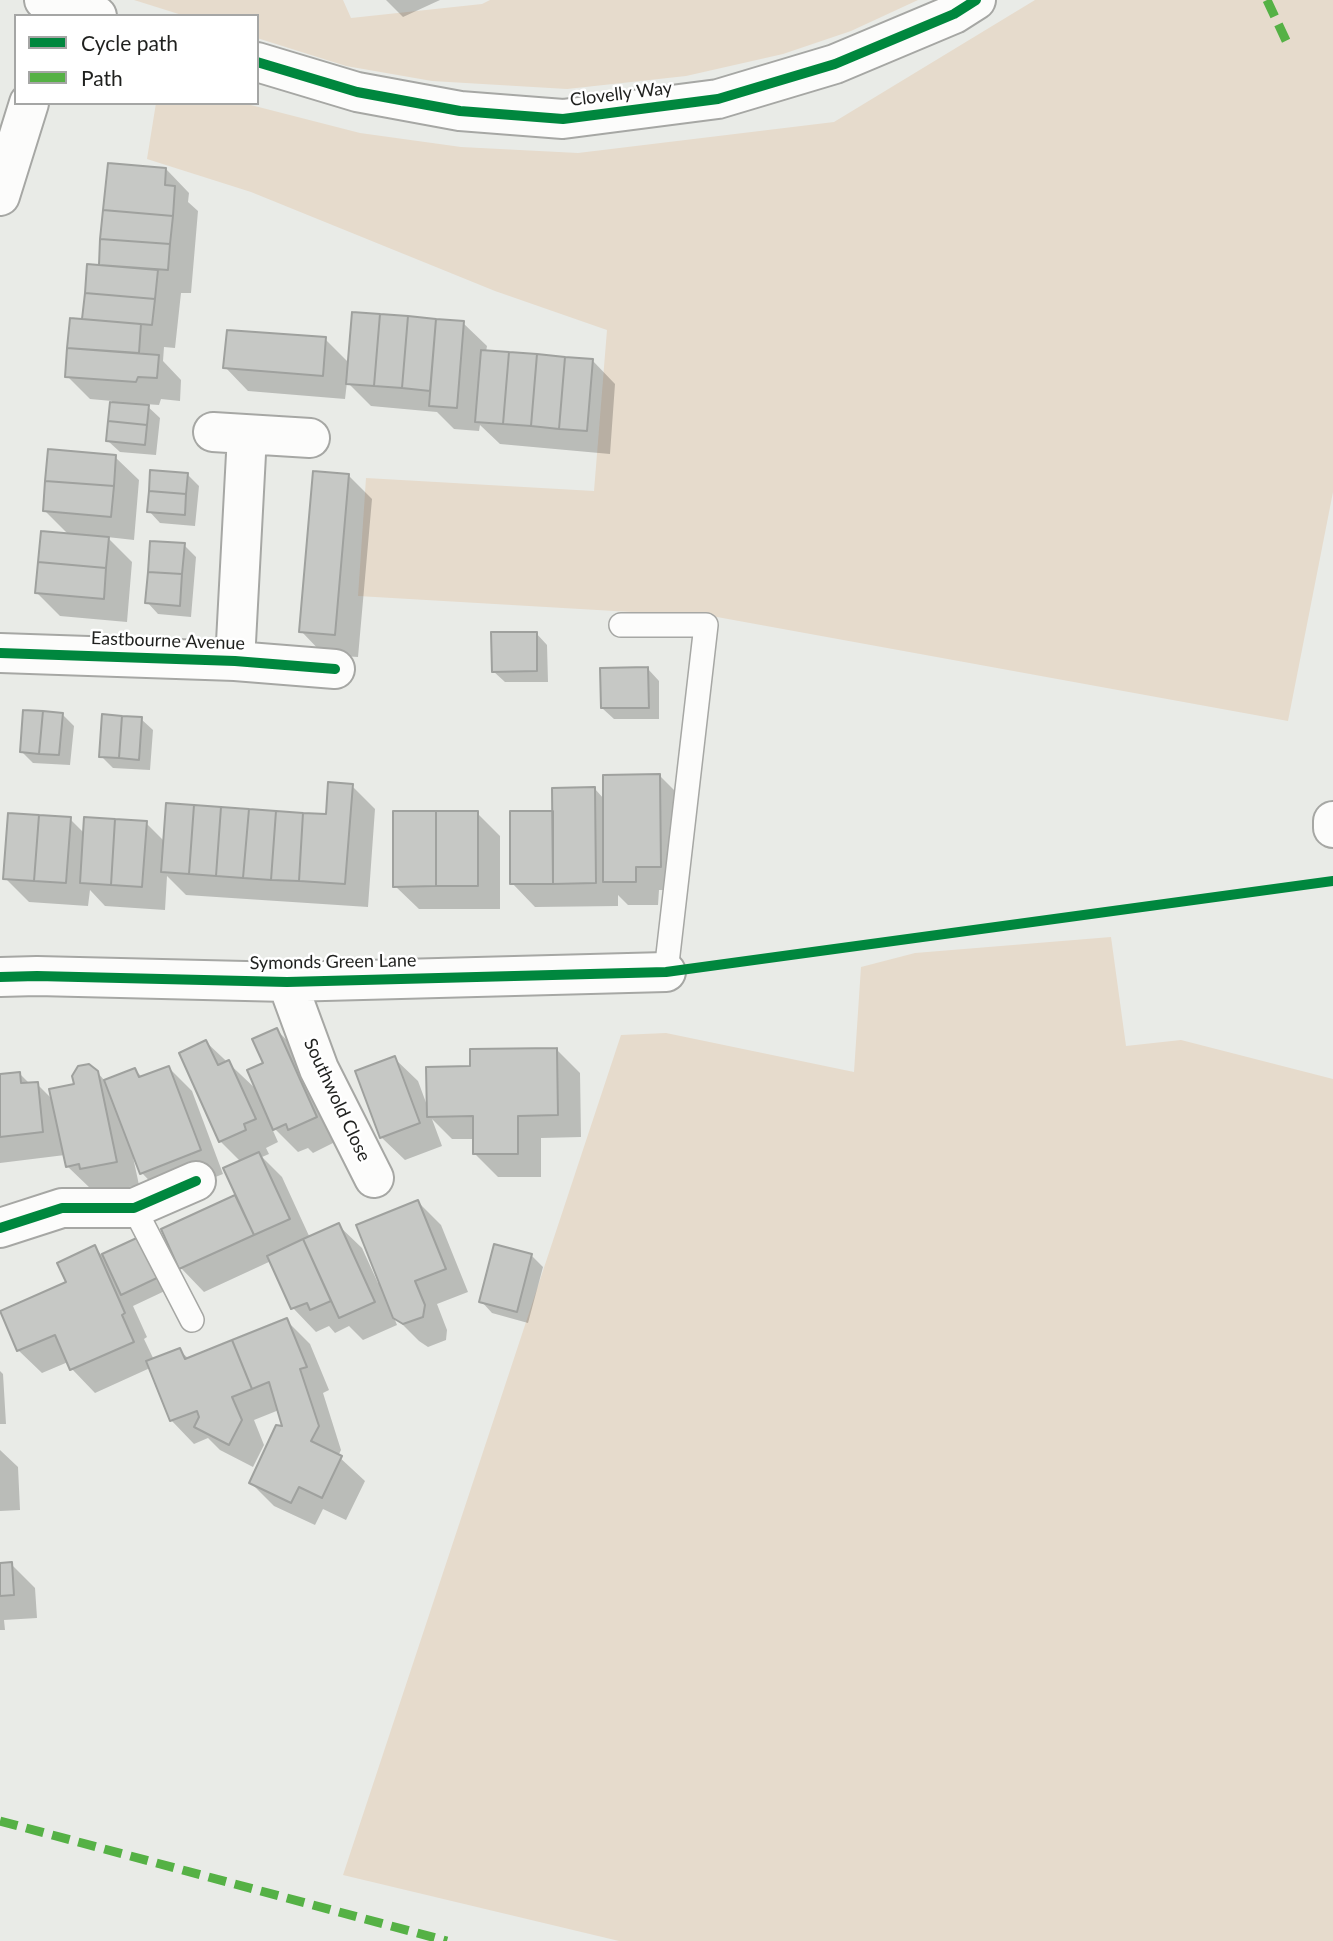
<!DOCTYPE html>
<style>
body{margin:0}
#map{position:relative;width:1333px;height:1941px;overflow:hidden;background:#e9ebe7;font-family:Lato,sans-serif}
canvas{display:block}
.legend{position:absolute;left:14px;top:14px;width:245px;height:91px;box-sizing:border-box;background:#fff;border:2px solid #a5a6a5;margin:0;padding:9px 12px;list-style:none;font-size:21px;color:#1f201e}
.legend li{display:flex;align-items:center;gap:14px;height:35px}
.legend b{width:35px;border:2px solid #a5a6a5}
</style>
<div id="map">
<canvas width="1333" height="1941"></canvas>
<ul class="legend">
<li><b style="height:9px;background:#00873e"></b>Cycle path</li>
<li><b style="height:9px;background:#55b145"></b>Path</li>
</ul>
</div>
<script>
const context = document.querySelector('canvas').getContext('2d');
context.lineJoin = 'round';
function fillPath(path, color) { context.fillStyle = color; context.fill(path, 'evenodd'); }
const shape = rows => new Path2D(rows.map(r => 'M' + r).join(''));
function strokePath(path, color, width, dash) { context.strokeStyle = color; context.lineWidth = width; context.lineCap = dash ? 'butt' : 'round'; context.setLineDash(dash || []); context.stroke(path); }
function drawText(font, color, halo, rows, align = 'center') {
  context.font = font + ' Lato,sans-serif'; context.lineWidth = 5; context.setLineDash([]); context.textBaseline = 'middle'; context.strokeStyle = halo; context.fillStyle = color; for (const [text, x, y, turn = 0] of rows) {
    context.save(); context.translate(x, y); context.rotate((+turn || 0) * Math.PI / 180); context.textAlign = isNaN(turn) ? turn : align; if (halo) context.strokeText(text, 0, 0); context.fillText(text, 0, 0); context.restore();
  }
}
const green = shape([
 [134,0,343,0,351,18,482,4,490,0,918,0,851,31,783,54,686,76,567,89,432,81,346,66,257,38,257,16,185,16],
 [1035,0,1333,0,1333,492,1288,721,717,617,358,596,366,478,594,491,607,330,495,291,251,192,147,159,156,103,243,103,360,133,461,147,578,153,834,122],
 [1111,937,1126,1046,1181,1040,1333,1079,1333,1941,619,1941,343,1875,621,1035,666,1033,854,1072,861,967,915,953]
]);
const shadow = shape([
 [386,0,440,0,403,17],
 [109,165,166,169,189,193,188,202,198,211,191,293,181,293,175,348,164,347,163,361,181,380,180,401,161,399,159,405,145,404,160,418,156,455,120,452,108,441,112,401,90,399,67,376,71,320,84,321,89,266,100,267],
 [353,313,463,323,487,346,486,352,592,360,615,384,610,454,500,444,480,425,479,431,454,429,437,412,371,406,347,382,345,399,248,391,225,367,325,339,349,363],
 [115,457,139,480,134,540,107,537,132,562,127,622,60,616,37,593,69,535,45,511],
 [188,475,199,486,195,526,160,523,149,511],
 [349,476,372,499,358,657,324,655,301,631],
 [184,545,196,557,191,617,158,614,147,602],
 [536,633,547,645,548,682,505,682,493,671],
 [648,669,659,681,659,719,614,719,602,708],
 [62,714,74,726,70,765,33,763,22,752],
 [141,719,153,730,150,770,113,768,101,756],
 [660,776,683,799,684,890,659,890,658,905,628,905,618,895,618,906,535,907,512,883,554,813,595,789,604,799],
 [352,786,375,809,368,907,186,895,167,876,165,910,105,906,90,890,88,906,29,902,5,878,70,819,85,834,146,823,165,842,327,816],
 [477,813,500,836,500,909,419,909,395,886],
 [277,1030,300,1054,339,1140,313,1153,308,1148,298,1152,270,1124,278,1142,266,1148,269,1154,262,1157,282,1177,310,1238,338,1225,362,1248,378,1283,380,1282,418,1202,441,1225,468,1292,437,1304,447,1330,446,1340,428,1347,419,1341,393,1315,397,1325,363,1340,349,1326,335,1333,329,1326,316,1332,293,1308,271,1261,204,1292,181,1268,163,1230,238,1196,241,1162,220,1141,206,1042,257,1090],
 [557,1050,580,1073,581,1137,541,1138,541,1177,498,1177,475,1154,475,1139,452,1139,432,1119,442,1146,405,1160,381,1137,394,1058,418,1081,428,1108,471,1067],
 [169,1068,192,1091,223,1174,165,1197,142,1173,135,1157,133,1157,139,1185,105,1192,100,1187,91,1189,67,1166,65,1155,0,1163,0,1076,20,1074,30,1084,37,1084,54,1101,97,1072,105,1081,135,1070,142,1077],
 [141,1239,169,1289,133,1306,147,1337,144,1339,154,1360,179,1350,189,1359,286,1320,310,1344,329,1390,323,1393,341,1450,338,1456,365,1481,346,1520,323,1509,315,1525,274,1506,251,1483,284,1426,279,1410,254,1420,264,1445,253,1467,220,1450,208,1438,194,1444,171,1420,150,1368,95,1393,72,1369,68,1362,42,1373,18,1350,94,1248,103,1256],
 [531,1255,543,1267,528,1323,492,1313,481,1301],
 [0,1371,3,1374,6,1424,0,1424],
 [0,1450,18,1467,20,1510,0,1511],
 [11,1564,35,1588,37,1618,4,1620,5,1630,0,1630,0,1565]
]);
const building = shape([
 [108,163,166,168,165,185,175,186,173,216,103,210,108,163],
 [103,210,173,216,170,244,100,239,103,210],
 [100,239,170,244,168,270,99,265,100,239],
 [87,264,158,270,155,299,85,293,87,264],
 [85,293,155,299,152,325,82,319,85,293],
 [352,312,380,314,374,386,346,384,352,312],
 [380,314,408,316,402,388,374,386,380,314],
 [408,316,436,319,430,391,402,388,408,316],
 [70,318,141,324,139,353,67,348,70,318],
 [436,319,464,321,457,408,429,406,436,319],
 [227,330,326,337,323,376,223,368,227,330],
 [67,348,159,355,157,378,138,377,136,382,65,377,67,348],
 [481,350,509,352,503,424,475,422,481,350],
 [509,352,537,354,531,426,503,424,509,352],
 [537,354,565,357,559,429,531,426,537,354],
 [565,357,593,359,587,431,559,429,565,357],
 [110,402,149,405,147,425,108,421,110,402],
 [108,421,147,425,145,445,106,441,108,421],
 [48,449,116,455,114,486,45,481,48,449],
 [150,470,188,473,186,494,149,491,150,470],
 [313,471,349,474,335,635,299,632,313,471],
 [45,481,114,486,111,517,43,511,45,481],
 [149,491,186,494,185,515,147,512,149,491],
 [41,531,109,537,106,568,38,562,41,531],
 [150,541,185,543,182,574,148,572,150,541],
 [38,562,106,568,104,599,35,593,38,562],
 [148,572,182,574,180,606,145,603,148,572],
 [491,632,537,632,537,671,492,672,491,632],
 [648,667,649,708,601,708,600,668,648,667],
 [23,710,43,711,39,754,20,752,23,710],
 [43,711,63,713,59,755,39,754,43,711],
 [102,714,122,716,119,758,99,757,102,714],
 [122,716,142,717,139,760,119,758,122,716],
 [660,774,661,867,636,867,636,882,603,882,603,775,660,774],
 [328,782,353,784,345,884,299,881,303,813,326,814,328,782],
 [595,787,596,883,553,884,552,788,595,787],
 [166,803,194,805,189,874,161,872,166,803],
 [194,805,221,807,216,876,189,874,194,805],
 [221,807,249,809,243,878,216,876,221,807],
 [249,809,276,811,271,880,243,878,249,809],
 [276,811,303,813,299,881,271,880,276,811],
 [393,811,436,811,436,886,393,887,393,811],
 [436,811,478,811,478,886,436,886,436,811],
 [510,811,553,811,553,884,510,884,510,811],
 [8,813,39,815,34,881,3,879,8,813],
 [39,815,71,817,66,883,34,881,39,815],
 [84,817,115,819,111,885,80,883,84,817],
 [115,819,147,821,142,887,111,885,115,819],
 [277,1028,317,1117,288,1130,286,1124,273,1130,247,1070,263,1063,252,1039,277,1028],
 [206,1040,218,1065,229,1060,256,1119,244,1124,246,1130,219,1142,179,1053,206,1040],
 [557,1048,558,1115,518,1116,518,1154,473,1154,473,1116,427,1117,426,1067,470,1066,470,1049,557,1048],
 [395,1056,420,1123,380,1138,355,1071,395,1056],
 [89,1064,98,1071,117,1162,80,1169,79,1164,66,1167,49,1089,74,1084,72,1076,78,1066,89,1064],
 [169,1066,201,1150,140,1174,104,1080,135,1068,139,1077,169,1066],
 [20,1072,21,1083,38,1082,43,1132,0,1137,0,1074,20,1072],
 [259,1152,290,1219,254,1235,223,1168,259,1152],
 [235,1195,254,1235,179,1269,161,1229,235,1195],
 [418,1200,446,1269,415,1281,425,1305,423,1317,403,1324,393,1318,356,1225,418,1200],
 [339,1223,375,1302,339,1318,303,1239,339,1223],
 [141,1236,159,1277,121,1295,102,1254,141,1236],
 [303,1239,331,1301,310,1310,307,1303,291,1309,267,1256,303,1239],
 [494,1244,532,1254,517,1312,479,1302,494,1244],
 [95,1245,125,1313,122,1315,134,1342,70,1370,55,1335,17,1351,0,1311,66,1282,57,1263,95,1245],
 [287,1318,307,1367,300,1369,319,1426,311,1441,342,1456,322,1498,299,1487,291,1503,249,1483,276,1425,282,1426,269,1382,252,1389,232,1340,287,1318],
 [232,1340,252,1389,232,1397,242,1420,229,1445,194,1427,199,1417,197,1411,170,1421,146,1361,180,1348,185,1359,232,1340],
 [12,1562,14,1595,0,1596,0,1563,12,1562]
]);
const service = shape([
 [621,625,706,625,666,972],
 [134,1208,192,1320]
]);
const minor = shape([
 [0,196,29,103],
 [213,432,310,438],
 [0,653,235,661,335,669],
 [235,661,247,435],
 [1333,821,1333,828],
 [0,977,37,976,287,982,666,972],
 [287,982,319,1069,374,1178],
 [0,1228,62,1208,134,1208,196,1181]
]);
const tertiary = shape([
 [44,0,97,16],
 [257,62,357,92,460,111,563,119,718,99,835,64,954,14,976,0]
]);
const quiet = shape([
 [1267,0,1289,47],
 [0,1821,447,1941]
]);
const cycleway = shape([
 [257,62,357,92,460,111,563,119,718,99,835,64,954,14,976,0],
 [0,653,235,661,335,669],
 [0,977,37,976,287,982,666,972,1333,881],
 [0,1228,62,1208,134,1208,196,1181]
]);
const streetNames = [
 ["Clovelly Way",621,94,-7],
 ["Eastbourne Avenue",168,641,2],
 ["Symonds Green Lane",333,962,-1],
 ["Southwold Close",337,1100,65]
];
fillPath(green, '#e6dbcc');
fillPath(shadow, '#0003');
fillPath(building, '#c6c8c5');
strokePath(building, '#9fa19e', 2);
strokePath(service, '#a6a7a4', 26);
strokePath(minor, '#a6a7a4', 42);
strokePath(tertiary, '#a6a7a4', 42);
strokePath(service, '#fcfcfb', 23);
strokePath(minor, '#fcfcfb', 38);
strokePath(tertiary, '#fcfcfb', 38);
strokePath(quiet, '#55b145', 9, [18, 9]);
strokePath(cycleway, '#00873e', 10);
drawText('18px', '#1f201e', '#fff', streetNames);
</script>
